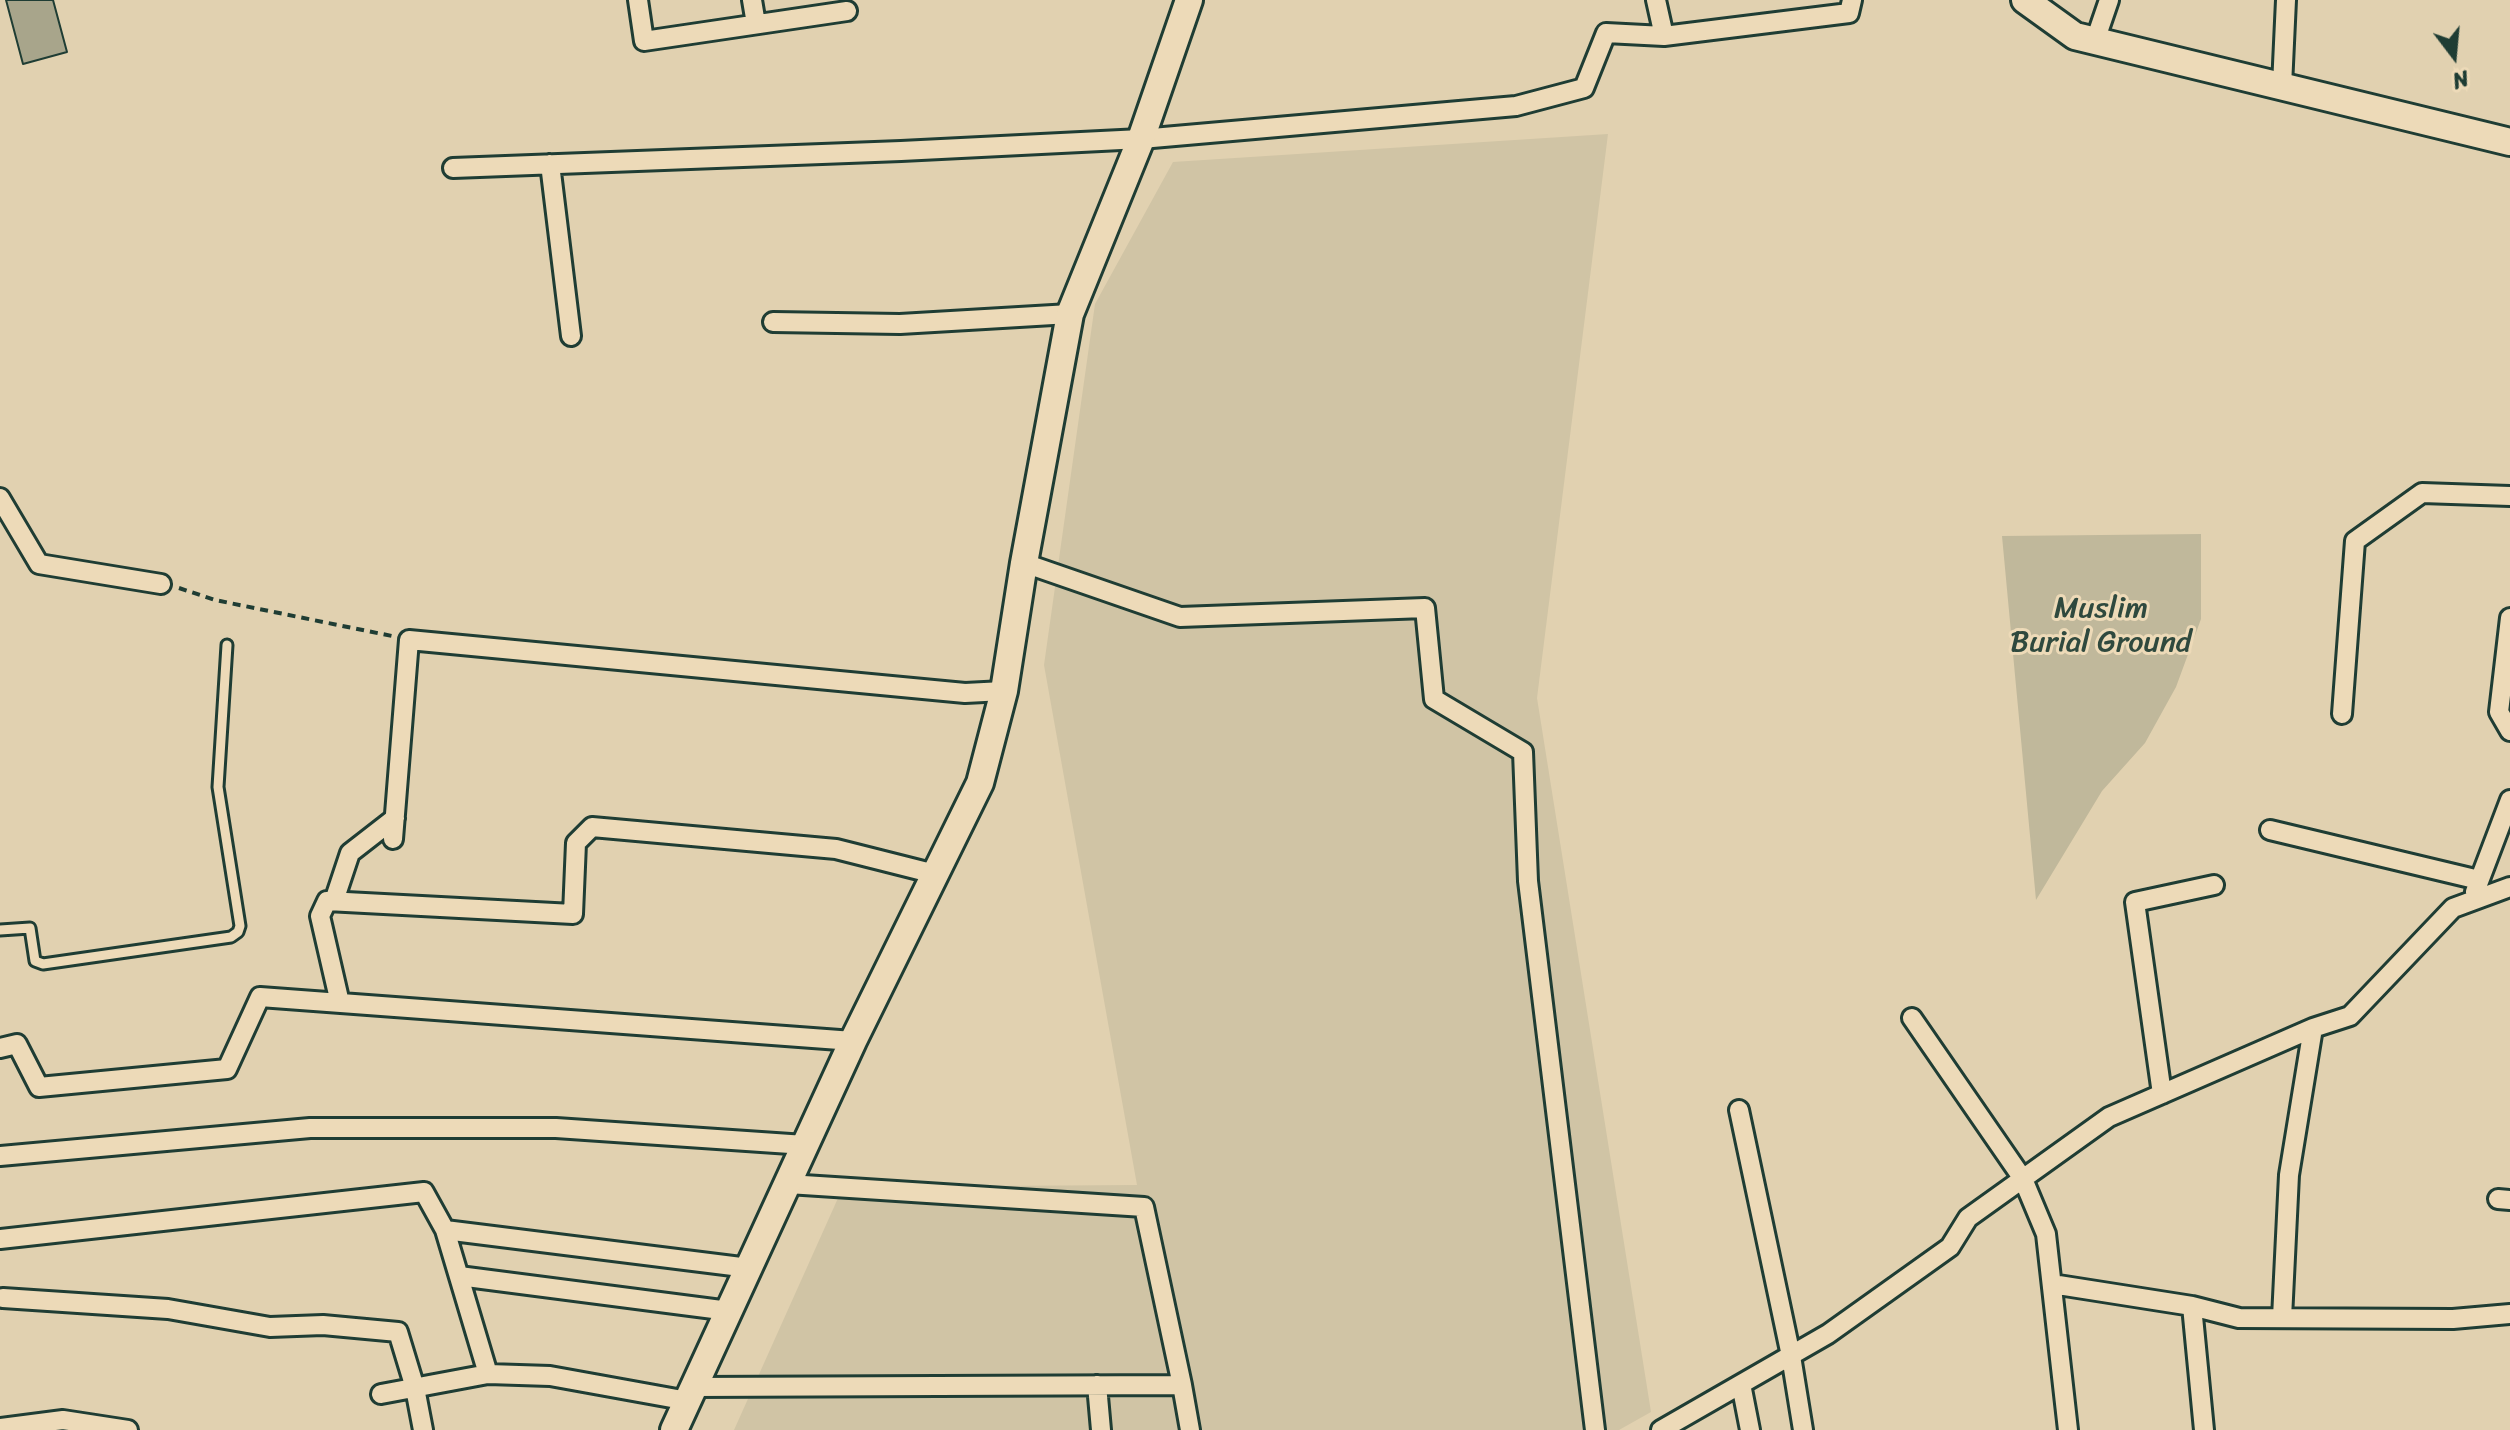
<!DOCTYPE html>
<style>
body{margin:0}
#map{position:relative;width:2510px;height:1430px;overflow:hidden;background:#e1d1b0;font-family:Sriracha,sans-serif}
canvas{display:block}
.north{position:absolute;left:2414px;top:16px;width:80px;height:80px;-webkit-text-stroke:6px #eddab8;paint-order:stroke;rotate:164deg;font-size:22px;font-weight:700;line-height:32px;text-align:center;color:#1f3d34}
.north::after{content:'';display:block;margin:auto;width:28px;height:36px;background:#1f3d34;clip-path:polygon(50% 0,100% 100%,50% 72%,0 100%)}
</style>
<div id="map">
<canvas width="2510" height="1430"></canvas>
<div class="north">N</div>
</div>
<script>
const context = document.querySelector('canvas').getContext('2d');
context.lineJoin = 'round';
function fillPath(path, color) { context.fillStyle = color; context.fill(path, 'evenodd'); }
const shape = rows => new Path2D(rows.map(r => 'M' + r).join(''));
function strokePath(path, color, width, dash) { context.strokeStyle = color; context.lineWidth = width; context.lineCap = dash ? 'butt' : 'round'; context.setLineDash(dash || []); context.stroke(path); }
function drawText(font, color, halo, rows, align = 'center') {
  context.font = font + ' Sriracha,sans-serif'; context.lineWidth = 6; context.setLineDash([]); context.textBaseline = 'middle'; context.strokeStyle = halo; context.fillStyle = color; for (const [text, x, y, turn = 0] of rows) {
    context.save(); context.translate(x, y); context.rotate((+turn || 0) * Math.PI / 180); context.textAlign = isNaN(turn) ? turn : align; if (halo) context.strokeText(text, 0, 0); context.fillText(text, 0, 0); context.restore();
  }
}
const built = shape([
 [1608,134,1537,698,1651,1412,1619,1430,734,1430,843,1187,1137,1185,1044,665,1095,304,1173,162]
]);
const green = shape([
 [2201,534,2201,619,2176,687,2145,743,2102,791,2036,900,2002,536]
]);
const building = shape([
 [6,0,53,0,67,52,23,64,6,0]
]);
const path = shape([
 [179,588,215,600,392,636]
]);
const lane = shape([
 [0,930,30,928,35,961,43,964,231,937,238,932,240,926,218,787,227,645]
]);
const street = shape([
 [638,0,644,41,847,11],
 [752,0,756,24],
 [1656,0,1664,36],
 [2095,41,2109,0],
 [2282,86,2286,0],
 [550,164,571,336],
 [453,168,901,151,1141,139,1516,106,1584,88,1606,33,1664,36,1849,13,1852,0],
 [773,322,900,324,1070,314],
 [0,498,39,564,161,584],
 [1024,563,1180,617,1425,608,1434,699,1523,752,1528,881,1595,1430],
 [2510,618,2499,712,2510,731],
 [2342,714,2355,541,2422,493,2510,496],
 [2270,830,2479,880],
 [393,839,409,640,965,693,1004,691],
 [2475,892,2510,800],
 [334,901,350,853,395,818],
 [340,1003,320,916,327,901,573,914,576,843,592,827,836,849,935,874],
 [1912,1018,2023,1179,2046,1234,2068,1430],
 [0,1048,17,1044,39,1087,227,1069,260,997,853,1041],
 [2162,1094,2135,902,2214,885],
 [1739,1110,1791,1356,1803,1430],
 [0,1156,310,1128,556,1128,805,1145],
 [788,1184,1144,1207,1182,1385],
 [2498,1199,2510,1200],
 [445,1230,749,1268],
 [0,1239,424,1192,445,1230,488,1374],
 [459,1276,729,1311],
 [2052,1284,2192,1306],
 [3,1298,168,1309,270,1327,323,1325,398,1332,415,1388,423,1430],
 [2282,1318,2289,1175,2313,1028],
 [1741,1384,1750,1430],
 [1097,1385,1101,1430],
 [694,1387,1182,1385,1190,1430],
 [381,1394,488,1374,550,1376,688,1401],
 [0,1428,63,1420,128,1430],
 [1661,1430,1828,1334,1950,1247,1968,1218,2109,1117,2313,1028,2350,1016,2453,908,2510,887],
 [2204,1430,2192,1306,2239,1318,2453,1319,2510,1314]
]);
const secondary = shape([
 [2025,0,2075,36,2510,142],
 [674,1430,853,1041,980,783,1004,691,1024,563,1070,314,1141,139,1189,0]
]);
const parkNames = [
 ["Muslim",2101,609],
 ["Burial Ground",2101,643]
];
fillPath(built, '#d0c4a5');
fillPath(green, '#c0b89b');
fillPath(building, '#a8a58b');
strokePath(building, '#1f3d34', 2);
strokePath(lane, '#1f3d34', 15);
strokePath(street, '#1f3d34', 24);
strokePath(secondary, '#1f3d34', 32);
strokePath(path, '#1f3d34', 4, [8, 6]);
strokePath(lane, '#eddab8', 9);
strokePath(street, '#eddab8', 18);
strokePath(secondary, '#eddab8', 26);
drawText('30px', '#2f493e', '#eddab8', parkNames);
</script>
